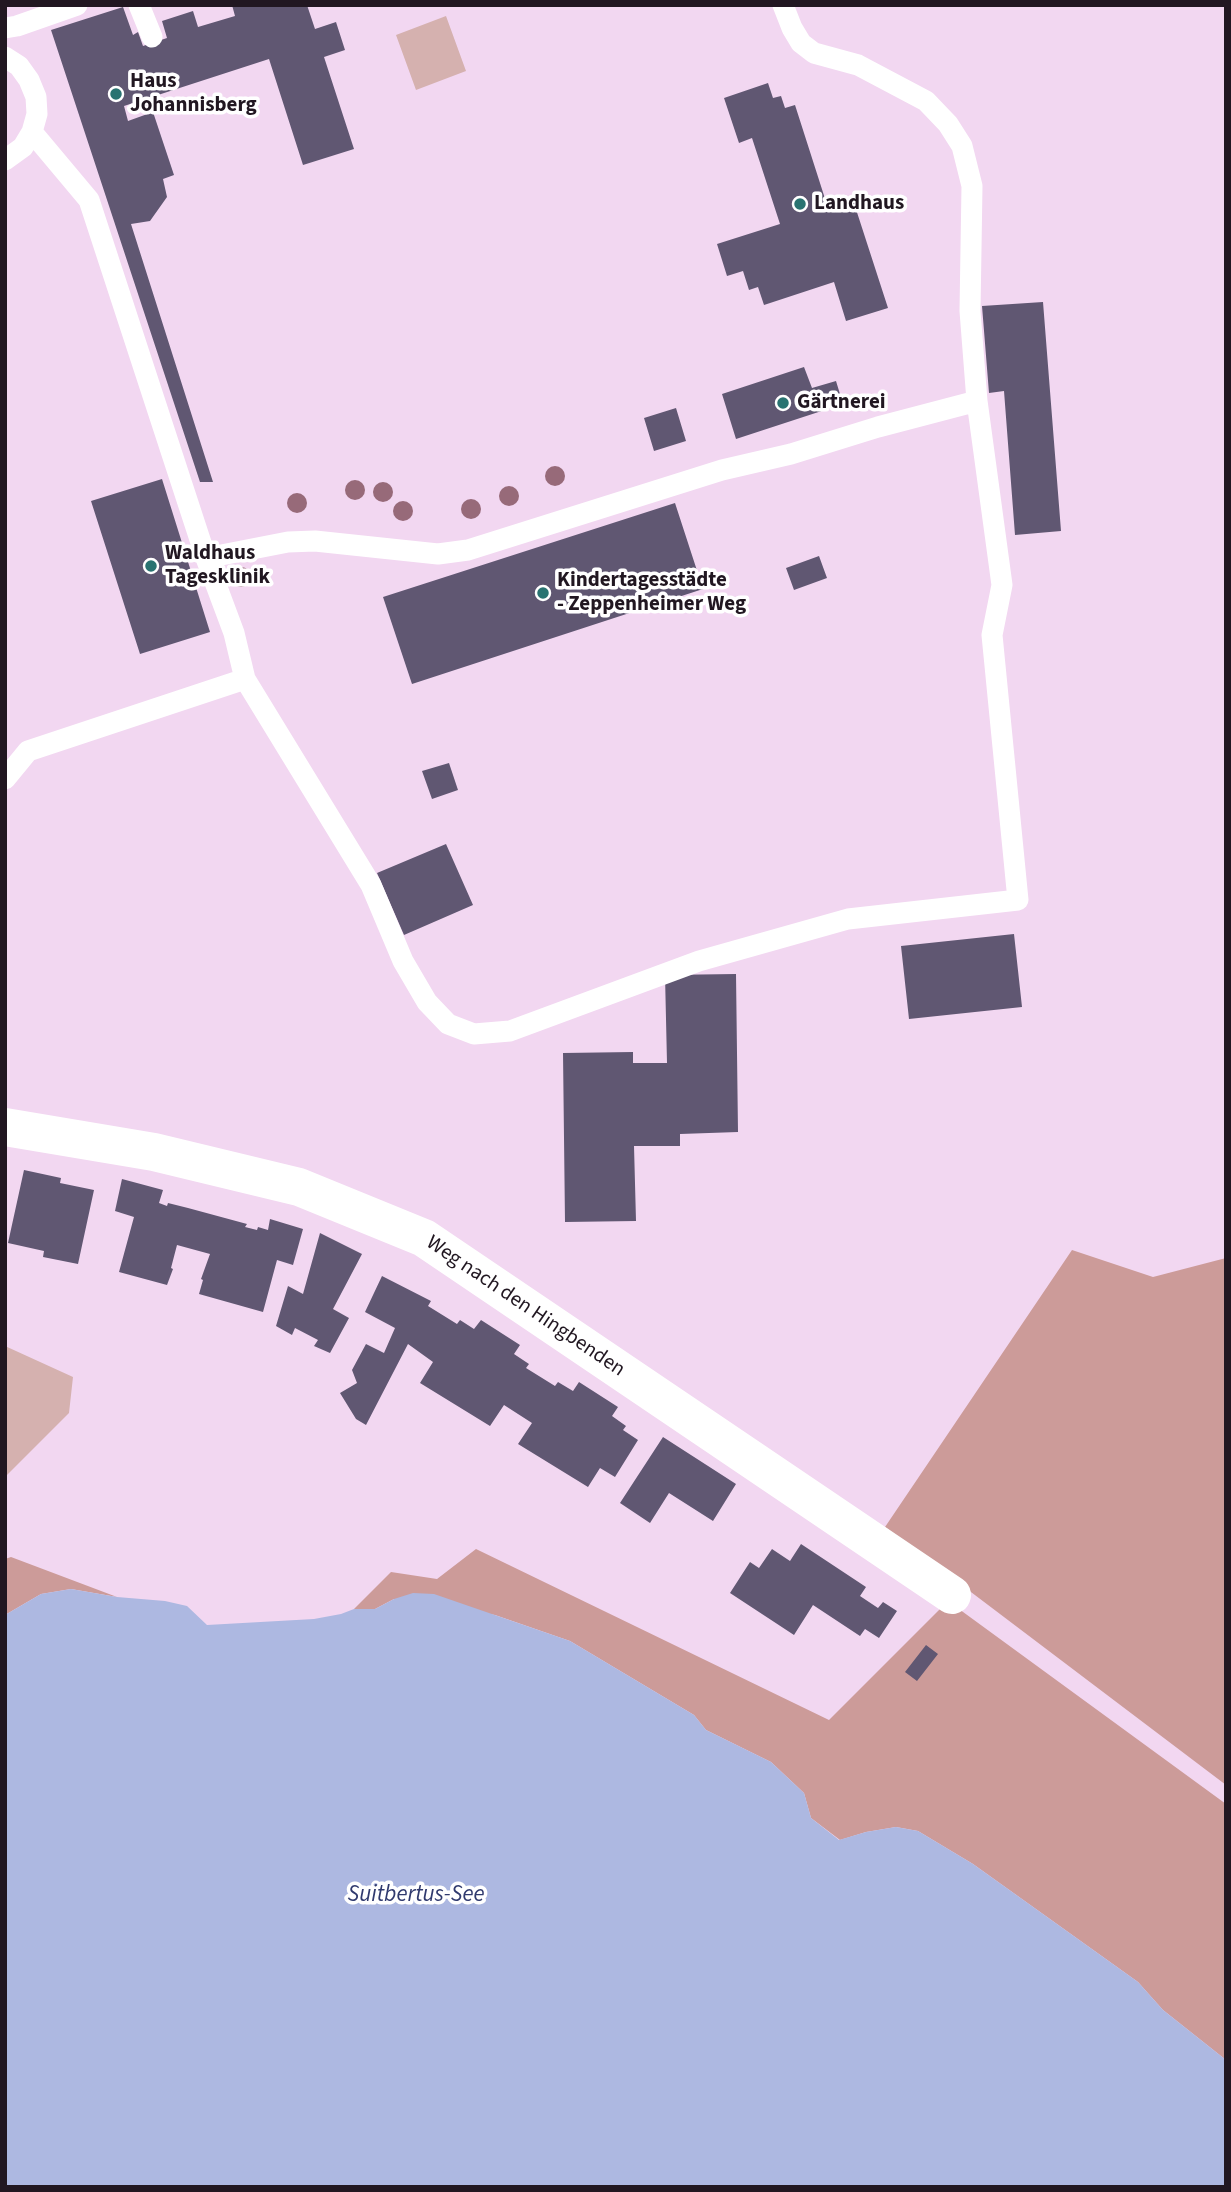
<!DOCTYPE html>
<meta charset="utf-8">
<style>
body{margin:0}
#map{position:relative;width:1231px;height:2192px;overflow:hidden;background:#f2d7f1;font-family:"Source Sans 3",sans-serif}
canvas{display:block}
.frame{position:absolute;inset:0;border:7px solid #211721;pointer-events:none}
</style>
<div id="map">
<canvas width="1231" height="2192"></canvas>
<div class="frame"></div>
</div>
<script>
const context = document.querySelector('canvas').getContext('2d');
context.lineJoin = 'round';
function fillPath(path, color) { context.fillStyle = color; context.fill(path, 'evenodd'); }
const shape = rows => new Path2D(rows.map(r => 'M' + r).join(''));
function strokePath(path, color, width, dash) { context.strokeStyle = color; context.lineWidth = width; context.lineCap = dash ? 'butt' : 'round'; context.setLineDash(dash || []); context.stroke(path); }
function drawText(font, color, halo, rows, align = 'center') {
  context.font = font + ' "Source Sans 3",sans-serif'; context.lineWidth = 7; context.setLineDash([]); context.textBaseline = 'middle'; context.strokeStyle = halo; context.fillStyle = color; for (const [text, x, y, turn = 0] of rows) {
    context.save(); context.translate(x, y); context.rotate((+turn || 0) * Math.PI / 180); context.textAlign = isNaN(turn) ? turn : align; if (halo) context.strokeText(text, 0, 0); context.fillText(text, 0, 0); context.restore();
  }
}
const green = shape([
 [446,16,466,71,416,90,396,35],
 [5,1346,73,1377,69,1413,5,1477]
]);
const forest = shape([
 [1072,1250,1153,1277,1226,1258,1226,1785,885,1527],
 [476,1549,829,1720,948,1601,1226,1804,1226,2060,1163,2010,1138,1982,973,1864,918,1831,896,1827,866,1832,840,1840,811,1818,804,1793,771,1762,706,1730,694,1715,570,1641,495,1615,394,1599,375,1609,354,1609,391,1572,437,1579],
 [11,1557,117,1597,71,1589,41,1594,5,1615,5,1559]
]);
const water = shape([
 [71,1589,117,1597,165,1601,187,1606,207,1625,314,1619,341,1614,354,1609,375,1609,394,1599,413,1593,434,1594,570,1641,694,1715,706,1730,771,1762,804,1793,811,1818,839,1840,866,1832,896,1827,918,1831,973,1864,1138,1982,1163,2010,1226,2060,1226,2187,5,2187,5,1615,41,1594]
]);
const building = shape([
 [232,5,307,5,315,29,336,22,345,50,324,57,354,149,303,165,269,59,124,106,128,121,153,112,174,175,163,179,167,197,150,221,131,224,213,482,200,482,51,30,123,7,133,35,138,32,143,46,167,38,162,21,193,11,198,27,235,16],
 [768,83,773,98,781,96,785,108,795,105,828,208,853,200,888,308,846,321,834,282,764,305,758,287,749,290,743,271,727,276,717,244,780,224,752,138,739,143,724,98],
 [1043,302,1061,531,1015,535,1004,391,989,393,982,306],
 [804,367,812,388,836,381,843,404,736,439,722,394],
 [676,408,686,441,654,451,644,418],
 [162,479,210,632,140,654,91,501],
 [675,503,703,589,412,684,383,597],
 [819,556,827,578,794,590,786,568],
 [449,763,458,790,432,799,422,771],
 [446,844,473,905,404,935,377,873],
 [1014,934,1022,1007,909,1019,901,946],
 [736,974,738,1132,680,1134,680,1146,634,1146,636,1221,565,1222,563,1053,633,1052,633,1063,667,1063,665,975],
 [24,1170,61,1178,60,1183,94,1190,78,1264,43,1257,44,1251,8,1243],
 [122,1179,163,1190,159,1203,167,1206,168,1203,188,1208,247,1224,245,1227,257,1230,258,1227,268,1230,270,1219,303,1229,293,1265,277,1260,263,1312,199,1294,203,1280,201,1279,210,1254,177,1245,171,1268,173,1269,167,1285,119,1272,134,1217,115,1211],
 [320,1233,362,1254,333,1309,349,1318,330,1353,314,1346,318,1340,295,1328,292,1335,276,1326,288,1286,303,1294],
 [382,1276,431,1301,428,1306,457,1324,460,1320,474,1329,481,1320,520,1345,514,1354,529,1364,526,1368,555,1386,558,1382,573,1391,579,1382,618,1407,612,1416,626,1426,623,1430,638,1440,615,1477,600,1468,588,1487,518,1444,532,1423,504,1405,490,1426,420,1383,433,1362,408,1344,366,1425,356,1419,340,1393,357,1383,352,1370,366,1344,384,1353,395,1328,365,1312],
 [663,1437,736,1484,713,1521,669,1493,650,1523,620,1503],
 [801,1544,866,1587,860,1596,878,1608,883,1602,897,1611,879,1638,865,1629,860,1636,813,1605,794,1635,730,1593,750,1562,759,1568,772,1549,790,1561],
 [926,1645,938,1654,917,1681,905,1672]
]);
const service = shape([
 [139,5,152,37],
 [5,28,17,26,77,5],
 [5,57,19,66,29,80,36,97,37,114,32,132,23,147,5,160],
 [32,132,89,200,206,558,234,633,245,679,371,885,403,961,427,1002,448,1024,474,1034,510,1031,699,961,848,919,1018,900,992,635,1002,585,977,401,970,311,972,186,962,146,948,124,926,101,858,65,814,53,801,43,792,28,783,5],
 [206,558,288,542,315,541,438,554,468,550,722,470,791,454,878,427,977,401],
 [5,779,28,751,245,679]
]);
const minor = shape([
 [5,1127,154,1152,299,1187,424,1238,952,1595]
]);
const trees = [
 [555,476],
 [355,490],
 [383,492],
 [509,496],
 [297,503],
 [471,509],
 [403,511],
 [241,577]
];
const markers = [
 [116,94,7,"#297371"],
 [800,204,7,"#297371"],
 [783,403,7,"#297371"],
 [151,566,7,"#297371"],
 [543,593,7,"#297371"]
];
const poiNames = [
 ["Haus",130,82],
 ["Johannisberg",130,106],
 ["Landhaus",814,204],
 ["Gärtnerei",797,403],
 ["Waldhaus",165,554],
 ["Tagesklinik",165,578],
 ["Kindertagesstädte",557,581],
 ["- Zeppenheimer Weg",557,605]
];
const streetNames = [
 ["Weg nach den Hingbenden",525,1307,34]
];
const waterNames = [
 ["Suitbertus-See",416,1896]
];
fillPath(green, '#d5b1af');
fillPath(forest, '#cc9b99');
fillPath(water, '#adb8e1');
fillPath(building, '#605772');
strokePath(service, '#fff', 21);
strokePath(minor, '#fff', 38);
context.fillStyle = '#976a79';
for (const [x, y] of trees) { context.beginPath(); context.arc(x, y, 10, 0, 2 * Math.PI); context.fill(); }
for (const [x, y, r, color] of markers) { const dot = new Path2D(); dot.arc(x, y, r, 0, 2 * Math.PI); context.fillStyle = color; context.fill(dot); strokePath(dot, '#fff', 2.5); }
drawText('bold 21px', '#211721', '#fff', poiNames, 'left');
drawText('21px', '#211721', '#fff', streetNames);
drawText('italic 23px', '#303a6e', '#fff', waterNames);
</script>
